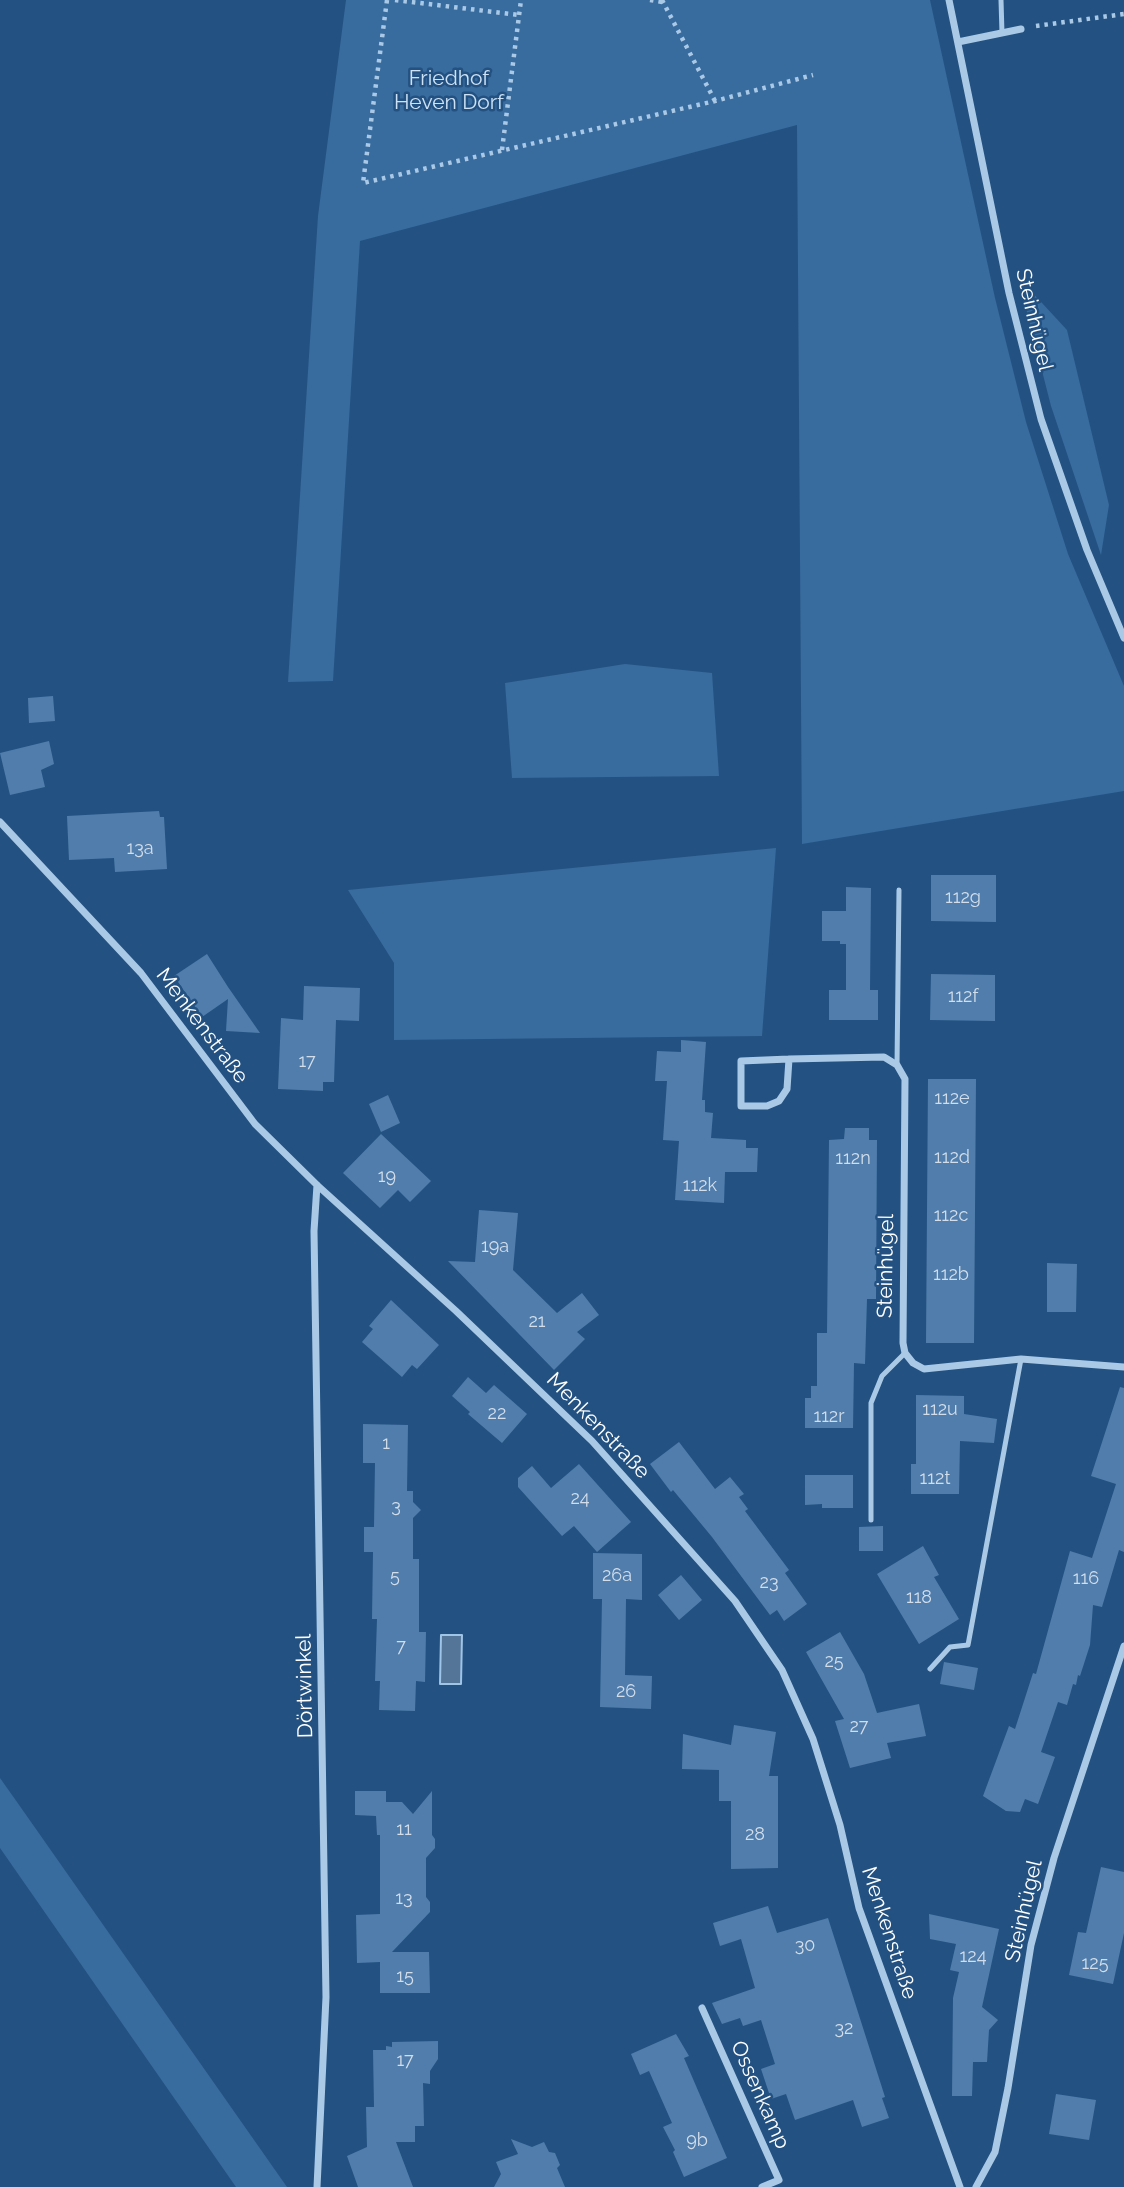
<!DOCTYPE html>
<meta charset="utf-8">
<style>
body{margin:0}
canvas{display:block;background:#235181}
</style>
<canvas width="1124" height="2187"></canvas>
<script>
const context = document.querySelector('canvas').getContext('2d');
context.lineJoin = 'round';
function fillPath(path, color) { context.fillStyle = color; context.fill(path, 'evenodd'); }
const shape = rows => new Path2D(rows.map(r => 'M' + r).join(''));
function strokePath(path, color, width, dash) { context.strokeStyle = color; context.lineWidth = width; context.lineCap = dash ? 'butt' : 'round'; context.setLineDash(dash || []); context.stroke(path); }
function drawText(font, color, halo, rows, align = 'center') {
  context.font = font + ' Raleway,sans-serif'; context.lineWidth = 5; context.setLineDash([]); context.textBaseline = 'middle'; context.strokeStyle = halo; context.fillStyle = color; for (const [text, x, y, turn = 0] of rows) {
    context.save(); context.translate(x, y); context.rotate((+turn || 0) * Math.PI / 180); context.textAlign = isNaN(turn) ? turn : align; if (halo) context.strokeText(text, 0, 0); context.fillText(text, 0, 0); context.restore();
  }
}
const green = shape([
 [346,0,930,0,995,298,1026,422,1068,554,1124,686,1124,791,802,844,797,125,360,241,333,681,288,682,318,216],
 [1018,277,1067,330,1109,505,1101,555,1051,406],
 [625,664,712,673,719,776,512,778,505,683],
 [776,848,762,1036,394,1040,394,963,348,890],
 [0,1778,17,1802,287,2187,236,2187,0,1848]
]);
const water = shape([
 [441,1635,462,1635,461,1684,440,1684,441,1635]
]);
const building = shape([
 [53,696,55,721,29,723,28,698],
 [49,741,54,764,41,770,45,787,10,795,0,753],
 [159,811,160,817,164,817,167,869,115,872,114,858,69,860,67,816],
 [931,875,996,875,996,922,931,921],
 [846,887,871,888,870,990,878,990,878,1020,829,1020,829,990,846,990,846,944,840,944,840,941,822,941,822,911,846,911],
 [207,954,228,987,260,1033,226,1031,228,999,202,1017,174,976],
 [931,974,995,975,995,1021,930,1020],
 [304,986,360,988,359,1021,336,1020,334,1082,323,1082,323,1091,278,1089,281,1018,303,1020],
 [681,1040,706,1042,702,1100,705,1100,705,1112,713,1113,711,1138,746,1140,746,1148,758,1148,757,1172,725,1172,724,1203,675,1200,679,1141,663,1140,667,1081,655,1081,657,1051,681,1052],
 [928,1079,976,1079,974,1343,926,1343],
 [388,1095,400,1123,381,1132,369,1104],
 [845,1128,869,1128,869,1140,877,1140,876,1299,867,1299,865,1364,854,1363,853,1428,805,1428,805,1398,811,1398,811,1386,817,1386,817,1333,827,1333,829,1140,844,1139],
 [381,1134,431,1181,410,1202,398,1190,380,1208,343,1173],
 [479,1210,518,1213,513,1270,557,1313,582,1293,599,1315,577,1332,585,1339,554,1370,448,1261,475,1262],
 [1047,1263,1077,1264,1076,1312,1047,1312],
 [391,1300,439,1345,417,1369,412,1365,402,1377,362,1342,373,1329,369,1326],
 [468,1377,486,1393,494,1385,527,1414,502,1443,468,1414,470,1412,452,1396],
 [1120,1387,1124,1388,1124,1552,1119,1550,1102,1607,1093,1605,1090,1645,1080,1676,1078,1675,1076,1685,1073,1684,1067,1705,1058,1702,1041,1752,1055,1757,1038,1804,1025,1799,1020,1812,1006,1811,983,1796,1009,1726,1015,1729,1033,1673,1036,1674,1070,1551,1092,1558,1116,1484,1091,1476],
 [916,1395,964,1396,964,1414,997,1419,994,1443,960,1441,959,1494,911,1494,911,1464,916,1464],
 [363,1424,408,1425,407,1491,413,1491,413,1502,421,1510,413,1518,413,1559,419,1559,419,1632,426,1632,425,1682,416,1681,415,1711,379,1710,380,1681,375,1681,377,1619,372,1619,373,1552,364,1552,364,1527,374,1527,375,1463,363,1463],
 [679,1442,715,1489,730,1477,744,1494,739,1497,748,1509,745,1511,789,1570,785,1573,807,1604,784,1621,777,1610,770,1615,712,1537,673,1490,671,1492,650,1464],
 [579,1464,631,1522,597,1552,574,1526,562,1536,518,1487,518,1478,532,1466,551,1488],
 [805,1475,853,1475,853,1508,822,1508,822,1504,805,1505],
 [883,1526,883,1551,859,1551,859,1527],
 [923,1546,939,1575,934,1577,959,1619,919,1644,877,1574],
 [593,1553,642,1554,642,1600,626,1599,625,1675,652,1676,651,1709,600,1707,602,1599,593,1599],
 [681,1575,702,1600,679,1620,658,1595],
 [840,1632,864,1674,877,1713,919,1704,926,1736,887,1743,891,1758,850,1768,835,1721,844,1719,806,1652],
 [944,1662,978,1668,974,1690,940,1684],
 [734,1725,776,1732,769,1776,778,1776,778,1868,731,1869,731,1801,719,1801,719,1770,682,1769,683,1734,731,1745],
 [355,1791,386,1791,386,1802,402,1802,413,1814,432,1791,432,1835,435,1839,435,1848,426,1858,426,1897,430,1902,430,1912,392,1952,429,1952,430,1993,380,1993,380,1962,357,1963,356,1915,380,1914,380,1835,377,1835,376,1816,355,1815],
 [1101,1867,1124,1872,1124,1933,1113,1984,1069,1975,1078,1932,1086,1933],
 [768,1906,777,1933,828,1918,885,2097,882,2098,889,2118,862,2127,853,2100,795,2120,786,2094,771,2099,761,2069,775,2064,761,2020,743,2026,740,2018,722,2024,712,2003,755,1988,741,1939,720,1946,713,1923],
 [929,1914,999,1929,982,2007,998,2020,989,2030,987,2062,973,2062,972,2096,952,2096,953,1998,959,1972,950,1970,956,1944,930,1939],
 [676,2034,689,2056,684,2058,727,2158,684,2177,673,2152,675,2150,663,2127,672,2123,649,2071,640,2075,631,2054],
 [438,2041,438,2059,430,2071,430,2084,423,2083,424,2126,415,2126,415,2142,396,2142,413,2187,358,2187,347,2156,367,2147,366,2107,374,2107,373,2050,386,2050,386,2046,392,2047,392,2042],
 [1056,2094,1096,2100,1089,2140,1049,2134],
 [511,2139,532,2147,544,2142,549,2152,555,2153,560,2165,557,2168,565,2187,494,2187,501,2174,496,2162,518,2154]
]);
const path = shape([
 [387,0,363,183,715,101,813,75],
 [395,0,519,15],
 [650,0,662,2],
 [662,0,715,101],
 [1036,26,1124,14],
 [502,150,521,0]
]);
const service = shape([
 [1001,0,1002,33],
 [897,1065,899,890],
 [871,1520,871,1403,882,1376,905,1353],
 [930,1669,950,1647,968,1645,1021,1359]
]);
const minor = shape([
 [949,0,1009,293,1041,419,1087,550,1124,638],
 [958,42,1021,29],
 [0,822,141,973,255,1124,317,1185,456,1311,592,1441,735,1601,782,1670,813,1739,840,1825,859,1908,960,2187],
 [789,1059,787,1089,779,1101,767,1106,741,1106,741,1061,789,1059,884,1057,897,1065,905,1079,903,1343,905,1353,913,1363,924,1369,1021,1359,1124,1367],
 [317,1185,314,1231,326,1997,317,2187],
 [702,2008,779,2180,762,2187],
 [976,2187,995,2152,1008,2088,1031,1945,1054,1858,1124,1646]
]);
const numberNames = [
 ["13a",140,849],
 ["112g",963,898],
 ["112f",963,997],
 ["17",307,1062],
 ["112e",952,1099],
 ["112d",952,1158],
 ["112n",853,1159],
 ["19",387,1177],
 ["112k",700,1186],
 ["112c",951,1216],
 ["19a",495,1247],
 ["112b",951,1275],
 ["21",537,1322],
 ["112u",940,1410],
 ["22",497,1414],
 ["112r",829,1417],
 ["1",386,1444],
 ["112t",935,1479],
 ["24",580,1499],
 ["3",396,1507],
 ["26a",617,1576],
 ["5",395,1577],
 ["116",1086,1579],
 ["23",769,1583],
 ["118",919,1598],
 ["7",401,1647],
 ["25",834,1662],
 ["26",626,1692],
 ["27",859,1727],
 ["11",404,1830],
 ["28",755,1835],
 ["13",404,1899],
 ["30",805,1946],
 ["124",973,1957],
 ["125",1095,1964],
 ["15",405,1977],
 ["32",844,2029],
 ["17",405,2061],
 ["9b",697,2141]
];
const parkNames = [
 ["Friedhof",449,79],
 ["Heven Dorf",449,103]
];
const streetNames = [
 ["Steinhügel",1034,320,77],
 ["Menkenstraße",202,1026,53],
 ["Steinhügel",886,1266,-89],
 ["Menkenstraße",598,1426,46],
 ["Dörtwinkel",305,1686,-91],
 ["Steinhügel",1024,1911,-77],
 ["Menkenstraße",889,1933,72],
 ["Ossenkamp",760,2095,66]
];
fillPath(green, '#386b9e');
fillPath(water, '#557598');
strokePath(water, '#9ec4e8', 2);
fillPath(building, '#507dac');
strokePath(path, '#aac9e7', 4.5, [3.5, 5]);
strokePath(service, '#aac9e7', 5);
strokePath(minor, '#aac9e7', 7);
drawText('18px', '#d3deea', null, numberNames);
drawText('21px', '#cde2f5', '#235181', parkNames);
drawText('21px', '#fff', '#235181', streetNames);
</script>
